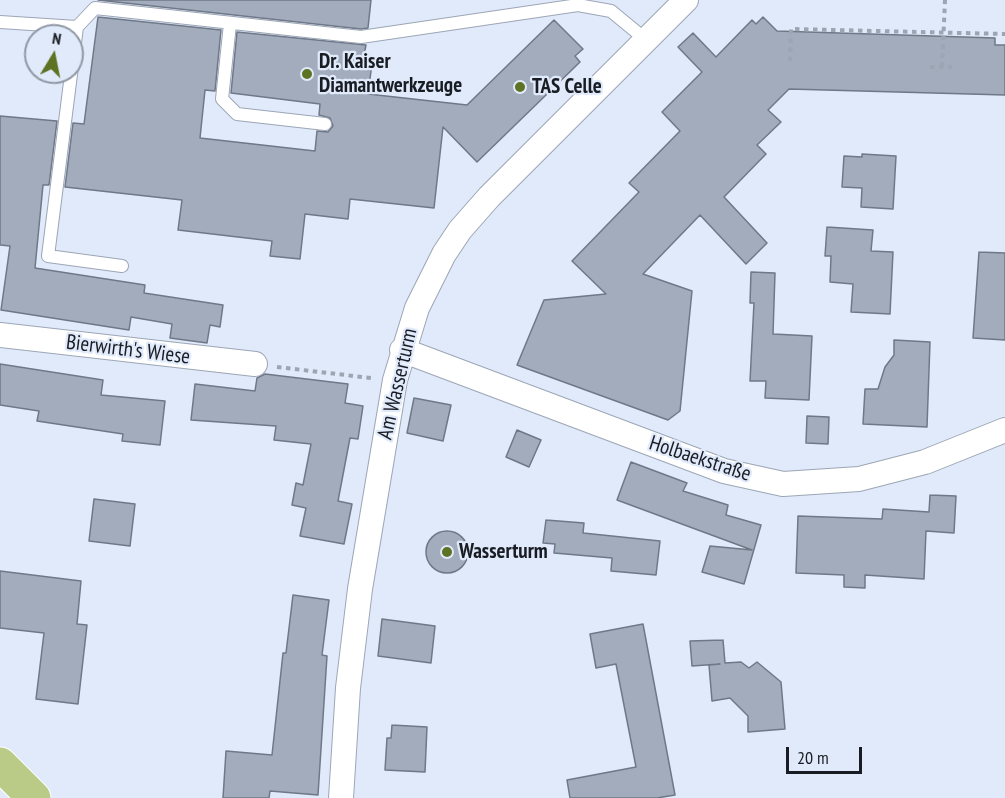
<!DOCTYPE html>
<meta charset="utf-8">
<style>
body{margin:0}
#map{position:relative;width:1005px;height:798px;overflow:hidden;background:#e0eafb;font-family:"PT Sans Narrow",sans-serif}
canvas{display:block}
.north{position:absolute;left:24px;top:24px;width:60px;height:60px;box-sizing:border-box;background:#e0eafb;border:2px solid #9098a4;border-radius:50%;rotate:10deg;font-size:16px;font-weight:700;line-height:24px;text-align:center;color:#191c22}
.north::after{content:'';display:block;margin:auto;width:21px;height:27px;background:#5d7222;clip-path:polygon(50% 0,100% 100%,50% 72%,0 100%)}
.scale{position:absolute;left:786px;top:747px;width:76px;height:27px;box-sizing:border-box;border:3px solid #191c22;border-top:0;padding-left:8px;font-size:18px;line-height:21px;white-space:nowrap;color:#191c22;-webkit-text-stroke:4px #e0eafb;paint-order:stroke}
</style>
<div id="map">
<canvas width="1005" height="798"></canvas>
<div class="north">N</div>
<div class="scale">20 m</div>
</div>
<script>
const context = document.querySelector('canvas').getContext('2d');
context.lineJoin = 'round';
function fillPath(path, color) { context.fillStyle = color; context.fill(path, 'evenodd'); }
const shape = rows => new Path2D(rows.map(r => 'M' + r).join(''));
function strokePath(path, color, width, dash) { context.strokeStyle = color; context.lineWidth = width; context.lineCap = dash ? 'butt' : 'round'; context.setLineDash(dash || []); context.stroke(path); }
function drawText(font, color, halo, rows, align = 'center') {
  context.font = font + ' "PT Sans Narrow",sans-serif'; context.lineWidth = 4.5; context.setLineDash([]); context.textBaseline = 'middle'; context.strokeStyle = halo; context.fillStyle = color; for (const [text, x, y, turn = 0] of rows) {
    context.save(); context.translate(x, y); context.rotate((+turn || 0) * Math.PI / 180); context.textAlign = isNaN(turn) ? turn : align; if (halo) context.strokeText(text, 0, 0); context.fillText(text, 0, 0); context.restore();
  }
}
const building = shape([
 [98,0,371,0,368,28,361,29,98,0],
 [98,17,221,30,215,91,205,90,200,138,315,151,317,131,328,132,333,126,330,118,319,115,320,104,231,93,237,32,366,45,364,55,373,56,368,94,467,105,554,20,583,49,575,56,580,62,477,162,443,127,434,208,350,199,348,219,305,214,300,259,270,256,272,241,178,230,182,200,65,187,73,123,84,124,98,17],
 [763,17,777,31,995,38,995,45,1005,45,1005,95,789,89,768,110,781,122,757,145,766,154,724,197,767,243,746,264,700,215,643,274,692,291,680,411,668,420,517,365,544,300,606,294,572,261,639,192,629,183,680,131,662,112,702,72,678,47,693,33,716,57,752,20,756,24,763,17],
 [0,116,57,121,49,185,43,185,35,268,145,285,144,293,223,305,220,327,210,325,207,343,170,338,172,324,131,317,129,330,1,310,10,246,0,245,0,116],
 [862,154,896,156,893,209,861,207,862,188,842,187,844,156,862,157,862,154],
 [827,227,873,230,871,251,893,252,890,314,851,312,853,284,830,282,831,256,825,256,827,227],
 [979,252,1005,253,1005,340,973,338,979,252],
 [751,272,775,273,773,334,812,336,809,400,765,398,766,381,750,381,754,303,750,303,751,272],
 [894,340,930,342,927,427,863,424,865,389,878,389,885,367,894,355,894,340],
 [0,364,103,380,101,395,165,401,160,445,122,441,123,434,37,421,39,411,0,405,0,364],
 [265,374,348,384,345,403,363,406,358,439,350,438,338,501,352,504,344,544,300,536,306,508,292,505,296,483,303,485,311,444,274,440,276,426,191,420,195,384,255,391,257,378,265,374],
 [414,398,451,405,443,441,407,433,414,398],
 [807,416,829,417,828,444,806,443,807,416],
 [517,430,541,440,529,467,506,457,517,430],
 [631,462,687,483,683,491,728,505,726,515,761,525,744,584,702,572,710,546,752,550,617,500,631,462],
 [930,495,956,496,954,533,926,531,924,579,865,575,865,588,844,587,844,575,796,573,798,516,882,519,883,509,929,512,930,495],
 [94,499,135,504,130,546,89,541,94,499],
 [546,520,584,523,583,533,660,541,656,575,611,571,612,558,554,553,555,544,543,543,546,520],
 '426 552a21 21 0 1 1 42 0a21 21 0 1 1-42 0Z',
 [0,571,81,581,77,624,87,625,78,704,36,699,44,633,0,628,0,571],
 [293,595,329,600,322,655,327,656,318,795,270,791,269,798,223,798,226,751,272,755,283,653,286,653,293,595],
 [382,619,435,626,431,663,378,656,382,619],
 [643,624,675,795,657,798,570,798,567,780,636,767,616,664,596,668,590,634,643,624],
 [723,640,725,663,741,662,749,668,757,662,781,682,785,729,748,732,748,716,730,698,712,701,709,665,720,664,692,666,690,641,723,640],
 [392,725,427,727,425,772,385,770,387,738,391,738,392,725]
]);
const path = shape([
 [790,61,791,29,1005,34],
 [930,67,952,67],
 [942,67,945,0],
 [277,367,371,378]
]);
const lane = shape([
 [0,22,77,27,48,256,122,266],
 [230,24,222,99,237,114,325,124],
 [77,27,95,8,361,37,578,5,611,11,645,39]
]);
const street = shape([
 [0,335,255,364],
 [402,350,724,471,783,484,859,479,925,462,1005,430],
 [341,798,348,688,360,589,395,380,417,308,444,254,460,230,489,197,686,0]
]);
const primary = shape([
 [0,764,34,798]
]);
const markers = [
 [307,74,6,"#5d7222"],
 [520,87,6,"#5d7222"],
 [447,552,6,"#5d7222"]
];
const poiNames = [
 ["Dr. Kaiser",319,62],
 ["Diamantwerkzeuge",319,86],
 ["TAS Celle",532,87],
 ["Wasserturm",459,552]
];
const streetNames = [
 ["Bierwirth's Wiese",128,350,7],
 ["Am Wasserturm",398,384,-77],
 ["Holbaekstraße",700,459,18]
];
fillPath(building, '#a2acbc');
strokePath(building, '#6f7887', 1.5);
strokePath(lane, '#9ca6b5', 14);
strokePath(street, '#9ca6b5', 26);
strokePath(primary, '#fff', 35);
strokePath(path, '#9da4b2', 4, [4.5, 4.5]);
strokePath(lane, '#fff', 12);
strokePath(street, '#fff', 24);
strokePath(primary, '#b9cb87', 33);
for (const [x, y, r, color] of markers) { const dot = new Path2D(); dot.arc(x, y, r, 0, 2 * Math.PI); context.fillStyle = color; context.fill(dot); strokePath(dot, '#e0eafb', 2); }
drawText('bold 21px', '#191c22', '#e0eafb', poiNames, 'left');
drawText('21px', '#191c22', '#e0eafb', streetNames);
</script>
